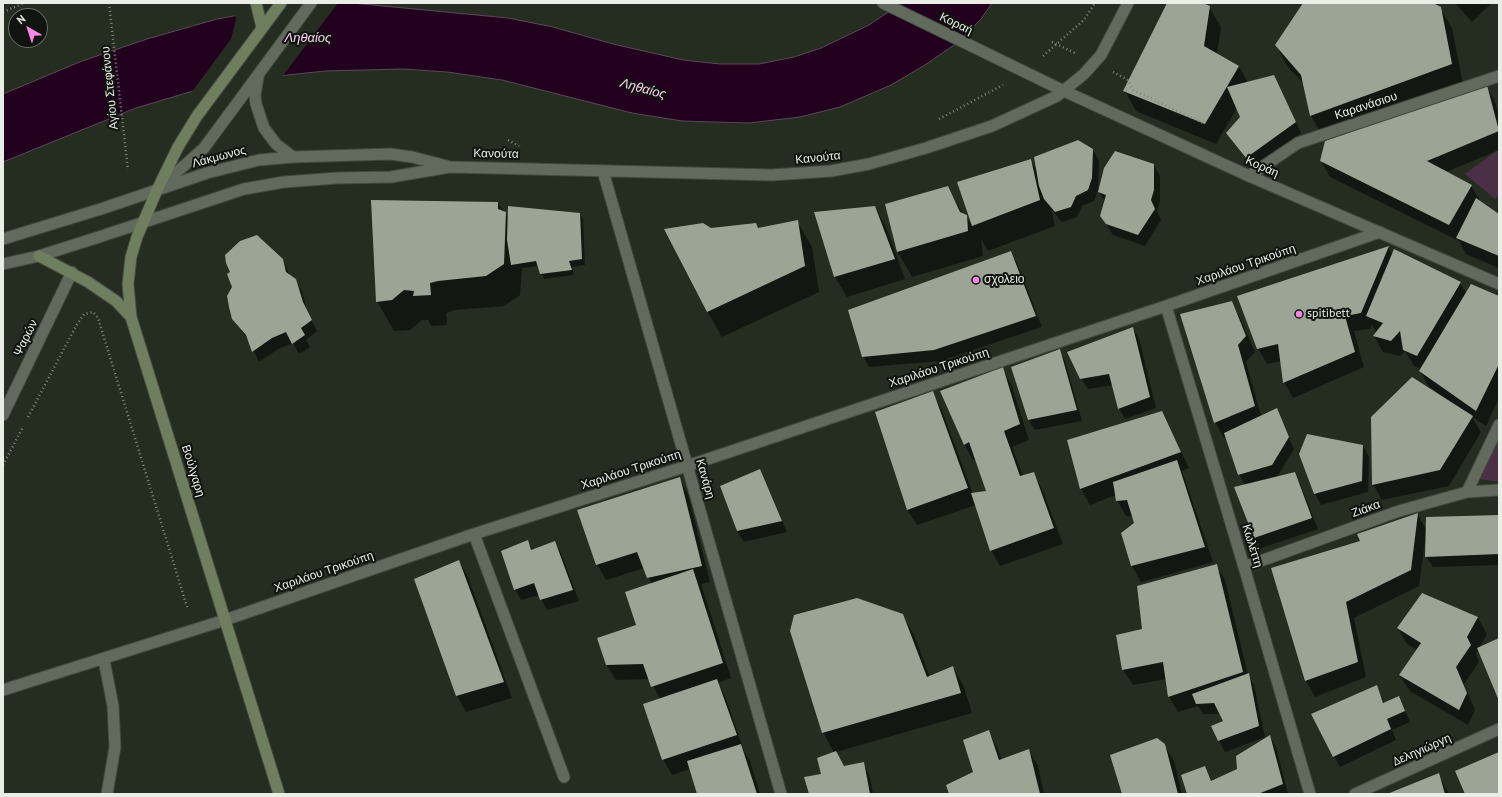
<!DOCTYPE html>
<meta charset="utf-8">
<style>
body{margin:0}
#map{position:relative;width:1502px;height:797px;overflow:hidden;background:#252c20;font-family:"PT Sans",sans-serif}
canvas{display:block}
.frame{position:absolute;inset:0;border:4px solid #eaeee6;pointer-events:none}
.north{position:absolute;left:8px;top:8px;width:40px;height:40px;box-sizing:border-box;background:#10130e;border:1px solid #676b64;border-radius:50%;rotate:321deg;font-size:11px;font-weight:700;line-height:16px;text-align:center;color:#eaeee6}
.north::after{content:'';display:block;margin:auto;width:14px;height:18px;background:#f987e8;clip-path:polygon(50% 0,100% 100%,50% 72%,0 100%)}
</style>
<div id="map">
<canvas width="1502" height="797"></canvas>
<div class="frame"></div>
<div class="north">N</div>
</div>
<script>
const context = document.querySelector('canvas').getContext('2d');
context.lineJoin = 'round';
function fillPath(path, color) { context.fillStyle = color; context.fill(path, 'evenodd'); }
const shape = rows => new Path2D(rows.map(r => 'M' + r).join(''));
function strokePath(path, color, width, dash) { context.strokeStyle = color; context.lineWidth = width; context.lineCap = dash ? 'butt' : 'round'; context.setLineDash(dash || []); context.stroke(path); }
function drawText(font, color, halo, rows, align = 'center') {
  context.font = font + ' "PT Sans",sans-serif'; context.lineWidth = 4; context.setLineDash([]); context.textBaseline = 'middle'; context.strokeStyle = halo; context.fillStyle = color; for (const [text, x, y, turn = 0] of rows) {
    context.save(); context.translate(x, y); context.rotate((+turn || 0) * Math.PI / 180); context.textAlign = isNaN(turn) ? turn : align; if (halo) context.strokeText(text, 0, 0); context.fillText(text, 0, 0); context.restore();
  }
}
const green = shape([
 [1499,149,1499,196,1495,199,1465,174],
 [1499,440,1499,482,1479,479]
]);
const water = shape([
 [305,3,352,3,508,18,553,27,613,44,683,60,720,64,759,64,794,57,821,48,869,25,890,11,898,3,992,3,981,19,957,43,925,65,891,85,840,107,800,117,749,123,682,121,632,113,502,80,447,72,403,69,325,71,241,80,193,91,136,108,3,162,3,94,82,61,147,39,217,19,305,3]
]);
const pier = shape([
 [290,3,338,3,282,77,241,82,191,93,231,39,236,19,234,13]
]);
const shadow = shape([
 [1168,3,1201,3,1209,7,1221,27,1217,54,1239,66,1248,83,1274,76,1301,133,1253,169,1227,133,1241,117,1237,108,1216,144,1136,111,1125,91],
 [1304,3,1431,3,1440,8,1452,28,1463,84,1323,136,1311,116,1304,84,1287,66,1276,45],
 [1455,3,1492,3,1472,22],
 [1486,86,1495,102,1499,116,1499,150,1446,172,1471,186,1481,202,1499,215,1499,268,1466,254,1459,241,1330,177,1321,161],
 [1093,150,1099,161,1098,190,1094,201,1082,206,1077,217,1062,222,1051,209,1055,226,988,251,981,239,983,256,912,277,897,251,947,187,963,214,966,216,972,226,1031,161,1038,172],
 [1154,165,1160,176,1160,201,1157,211,1161,220,1145,246,1113,235,1101,216,1105,202,1099,192],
 [498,203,509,218,580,214,583,219,585,265,572,267,574,275,544,279,539,266,522,268,520,295,504,306,455,310,446,313,447,325,431,326,428,320,422,320,410,330,394,331,377,301],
 [875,207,886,227,905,279,847,297,835,277,816,213],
 [797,221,812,247,819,292,722,337,707,311,711,229,758,229],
 [1388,247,1392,254,1460,283,1466,293,1499,297,1499,398,1486,426,1471,416,1481,432,1449,486,1382,500,1373,484,1437,392,1429,387,1420,371,1421,369,1414,366,1405,351,1400,356,1383,352,1374,336,1376,332,1372,324,1370,329,1354,331,1364,367,1293,398,1284,382,1281,361,1267,364,1258,348],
 [1010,252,1017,263,1042,327,940,361,869,367,863,356],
 [283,259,290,276,295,280,302,291,308,314,317,331,306,340,310,347,299,354,293,343,278,349,259,362,249,341,233,319],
 [1231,303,1240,318,1255,352,1246,362,1261,416,1276,409,1294,449,1277,477,1294,473,1300,484,1318,529,1261,548,1255,537,1245,485,1239,474,1227,437,1224,438,1215,422],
 [1133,328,1139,339,1156,408,1125,419,1119,408,1113,385,1088,389,1081,378],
 [1059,351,1065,361,1082,421,1035,430,1028,419],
 [1002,369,1011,384,1029,440,1012,447,1023,476,1033,473,1042,489,1063,544,1000,566,991,550,976,505,917,525,907,510,932,393,941,408,973,494,988,492,976,459,973,460,964,444],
 [1162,412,1189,468,1182,471,1213,562,1141,582,1132,566,1122,533,1135,523,1133,516,1126,516,1117,500,1116,495,1090,505,1081,489,1068,441],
 [1363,446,1369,457,1368,492,1321,505,1315,494],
 [760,470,787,532,744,542,737,531,721,487],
 [679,478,688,494,710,582,701,584,731,678,718,683,725,696,744,751,750,761,760,794,698,794,690,769,672,775,663,759,660,699,650,679,616,680,606,664,637,626,652,584,644,568,606,580,597,564],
 [1418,515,1427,531,1499,516,1499,565,1433,567,1426,556,1427,541,1425,541,1419,586,1354,618,1366,677,1315,697,1306,681,1272,569,1361,542],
 [527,541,533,550,555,543,561,553,579,601,547,610,539,595,521,600,515,589],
 [459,561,468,577,512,698,466,712,457,696,416,580],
 [1216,565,1225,580,1248,675,1254,685,1265,737,1225,752,1212,726,1224,722,1220,714,1203,714,1198,706,1178,712,1169,697,1167,679,1133,685,1123,670,1143,630],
 [1422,594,1478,618,1487,634,1479,648,1499,638,1499,698,1479,648,1476,653,1479,662,1464,684,1475,710,1468,725,1410,691,1400,676,1417,650,1407,644,1398,628],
 [902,615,914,635,930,677,953,667,964,687,972,713,836,752,844,767,863,763,869,774,873,794,810,794,834,753,823,732],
 [1376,686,1385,704,1399,698,1410,722,1392,730,1396,740,1340,767,1334,756],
 [988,731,997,747,1002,760,1029,751,1038,766,1044,794,950,794,974,773],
 [1270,737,1276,747,1288,794,1188,794,1205,767,1212,782,1238,769],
 [1164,745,1174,761,1182,794,1124,794],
 [1438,774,1449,794,1390,794]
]);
const building = shape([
 [1167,3,1203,3,1210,6,1204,46,1239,66,1205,124,1123,91],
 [1303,3,1433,3,1441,7,1452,64,1310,116,1301,75,1275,45],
 [1274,75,1296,122,1246,158,1226,133,1240,117,1227,87],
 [1487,85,1499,131,1427,161,1472,185,1449,225,1320,161,1325,141],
 [1078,140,1093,149,1092,178,1088,190,1076,196,1071,207,1055,212,1044,199,1039,186,1034,157],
 [1115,151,1154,164,1154,190,1151,200,1155,209,1138,235,1106,224,1100,216,1106,195,1098,192,1104,168],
 [1031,159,1040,200,972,226,957,182],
 [948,186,960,212,967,215,968,231,897,252,885,204],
 [1476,198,1499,214,1499,256,1456,238],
 [371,200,498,202,498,209,506,212,504,264,486,276,438,281,430,283,431,295,413,296,414,291,404,290,392,300,376,302],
 [508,206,580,213,582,259,569,261,572,270,540,274,536,261,511,265,507,240],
 [875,206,895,259,834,277,814,212],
 [798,220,805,266,707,312,664,229,703,223,711,228,756,223,758,228],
 [257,235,283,259,286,272,296,279,303,302,312,320,301,328,305,335,292,344,286,332,272,338,252,352,246,335,232,319,229,307,227,296,232,287,227,274,230,272,226,263,225,255,240,241],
 [1389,246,1361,313,1345,316,1355,352,1283,383,1278,344,1257,349,1237,296],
 [1394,249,1461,282,1417,356,1403,350,1400,331,1391,341,1373,336,1383,323,1366,316],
 [1011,251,1036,316,934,350,862,357,848,310],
 [1471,284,1499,296,1499,364,1476,411,1419,371],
 [1232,301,1246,336,1238,345,1255,406,1214,423,1180,314],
 [1133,327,1150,397,1118,409,1109,374,1080,379,1067,352],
 [1060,349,1077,410,1028,420,1011,367],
 [1003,367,1020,424,1004,431,1020,476,1034,472,1054,528,990,551,971,493,986,491,969,442,964,445,940,391],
 [1412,377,1473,416,1440,470,1372,485,1371,417],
 [933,391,968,488,907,510,875,412],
 [1277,408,1289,437,1272,465,1238,475,1224,433],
 [1162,411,1181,452,1080,489,1067,440],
 [1307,434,1363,445,1362,481,1314,494,1299,454],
 [1177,460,1205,547,1131,566,1121,533,1134,523,1127,500,1116,501,1113,482],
 [760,469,782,521,737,531,720,486],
 [1295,472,1312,518,1254,538,1234,487],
 [680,477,702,566,647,578,637,552,596,565,577,510],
 [1418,513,1411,570,1346,602,1358,662,1305,681,1271,568,1360,541,1357,534],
 [1499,515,1499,554,1425,557,1426,517],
 [528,540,531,550,555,541,573,590,540,600,534,583,514,590,501,551],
 [459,560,504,682,456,696,414,579],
 [1217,564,1243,672,1168,697,1163,662,1122,670,1116,635,1142,629,1137,586],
 [693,569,723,663,651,687,643,664,606,665,597,638,636,625,625,592],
 [1422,593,1478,617,1467,637,1471,645,1456,667,1467,693,1459,710,1399,675,1421,643,1397,628],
 [857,598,903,614,927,677,953,666,961,693,822,733,790,631,794,615],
 [1499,638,1499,701,1477,648],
 [1249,673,1259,726,1218,741,1211,726,1223,721,1214,703,1196,704,1192,694],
 [717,679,737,735,662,760,643,704],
 [1377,685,1383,703,1399,696,1405,711,1387,719,1391,729,1333,757,1311,714],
 [989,730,999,760,1029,749,1040,794,949,794,946,785,973,772,963,740],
 [1270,735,1283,784,1258,794,1187,794,1181,775,1205,766,1211,781,1237,769,1236,756],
 [1157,738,1165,744,1178,794,1122,794,1110,755],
 [741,744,757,794,697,794,687,761],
 [836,751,844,766,864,762,870,794,809,794,804,777,821,774,817,758],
 [1499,752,1499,794,1465,794,1455,771],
 [1439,773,1445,794,1387,794]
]);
const path = shape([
 [109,3,128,170],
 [3,12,24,3],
 [1052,42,1075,53],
 [1043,56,1084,20,1095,3],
 [1113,72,1128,80,1133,90,1205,124],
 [939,119,1003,85],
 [508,140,519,146],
 [28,417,76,326,84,314,93,312,98,318,188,610],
 [3,465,23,427]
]);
const pedestrian = shape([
 [1467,492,1499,425],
 [1244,567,1399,511,1467,492,1499,490]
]);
const minor = shape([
 [1249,176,1298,143,1499,76],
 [1166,306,1244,567,1310,794],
 [3,415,72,272],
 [474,534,564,777],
 [104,660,113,706,115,747,107,794],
 [3,690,225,620,474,534,687,466,1166,306,1380,232]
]);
const tertiary = shape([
 [883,3,1064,91,1249,176,1499,284],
 [258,77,255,95,256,104,264,128,276,144,293,157],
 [603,171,781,794],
 [160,187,204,148,311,3],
 [3,239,104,208,207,173,259,160,293,157,390,154,412,157,447,166],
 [3,264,39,256,99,237,244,189,284,182,337,178,391,177,450,167,772,175,831,171,869,164,926,148,992,126,1057,96,1084,74,1101,55,1128,3],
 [1355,794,1499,729]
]);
const secondary = shape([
 [256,3,262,28],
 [39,256,88,282,116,301,131,317],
 [279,794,131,317,128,284,131,257,137,237,157,190,178,147,197,116,281,3]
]);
const markers = [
 [976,280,4,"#f987e8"],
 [1299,314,4,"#f987e8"]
];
const streetNames = [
 ["Κοραή",956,24,26],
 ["Αγίου Στεφάνου",110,88,-96],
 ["Καρανάσιου",1366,106,-18],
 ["Κανούτα",496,154,1],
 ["Λάκμωνος",219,157,-15],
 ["Κανούτα",818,158,-6],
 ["Κοράη",1262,167,24],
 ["Χαριλάου Τρικούπη",1246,265,-19],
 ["Ψαρών",26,338,-64],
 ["Χαριλάου Τρικούπη",939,368,-18],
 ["Χαριλάου Τρικούπη",631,470,-18],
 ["Βούλγαρη",193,471,73],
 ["Κανάρη",705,479,74],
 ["Ζιάκα",1366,509,-20],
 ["Κωλέττη",1252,546,73],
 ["Χαριλάου Τρικούπη",324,572,-19],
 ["Δεληγιώργη",1422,750,-24]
];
const poiNames = [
 ["σχολειο",984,280],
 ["spitibett",1307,314]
];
const waterNames = [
 ["Ληθαίος",308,38],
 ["Ληθαίος",643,89,15]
];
fillPath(green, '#4b2f46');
fillPath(water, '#21011e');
strokePath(water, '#5d485a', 1);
fillPath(pier, '#252c20');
fillPath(shadow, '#0007');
fillPath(building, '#9ca496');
strokePath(pedestrian, '#43483e', 13);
strokePath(minor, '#43483e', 13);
strokePath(tertiary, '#43483e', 13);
strokePath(secondary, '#43483e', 13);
strokePath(path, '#83897e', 2.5, [1, 3]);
strokePath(pedestrian, '#626a5d', 11);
strokePath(minor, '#626a5d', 11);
strokePath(tertiary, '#626a5d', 11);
strokePath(secondary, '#6d7f5e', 11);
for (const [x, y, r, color] of markers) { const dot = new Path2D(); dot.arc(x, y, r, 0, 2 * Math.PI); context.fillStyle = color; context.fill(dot); strokePath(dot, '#10130e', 1.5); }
drawText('12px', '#eaeee6', '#10130e', streetNames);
drawText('12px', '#eaeee6', '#10130e', poiNames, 'left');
drawText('italic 13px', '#fbd2f3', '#10130e', waterNames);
</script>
